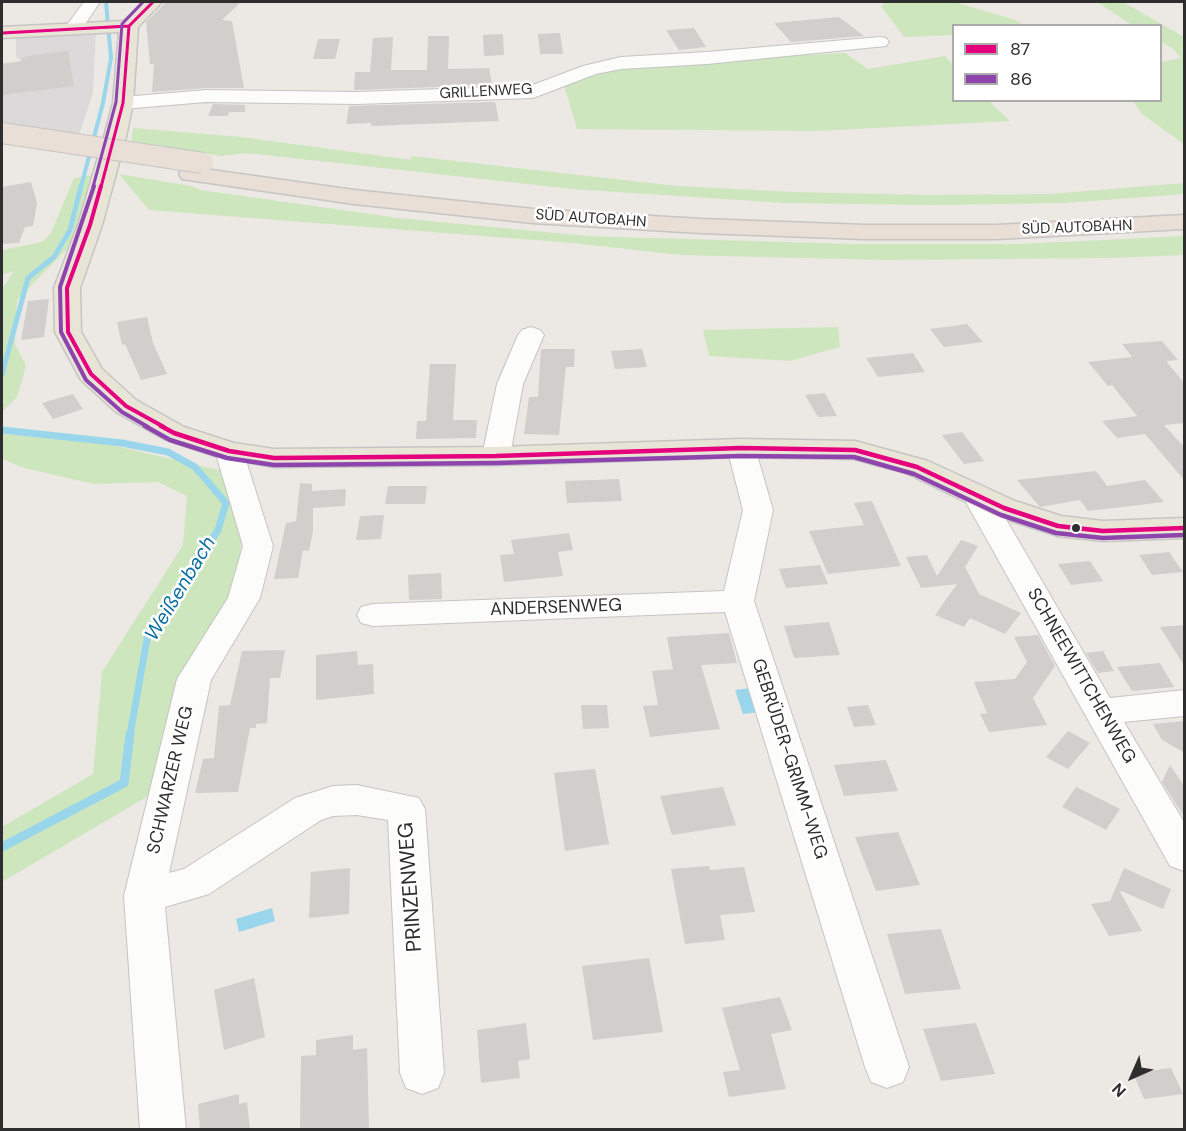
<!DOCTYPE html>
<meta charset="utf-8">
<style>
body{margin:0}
#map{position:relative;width:1186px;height:1131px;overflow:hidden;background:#ece8e4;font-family:"DM Sans",sans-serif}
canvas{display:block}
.frame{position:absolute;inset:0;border:3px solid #2e2e2e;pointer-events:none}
.legend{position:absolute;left:952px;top:24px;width:210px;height:78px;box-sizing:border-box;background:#fff;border:2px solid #ababab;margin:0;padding:8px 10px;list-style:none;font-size:18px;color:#2e2e2e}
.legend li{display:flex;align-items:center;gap:12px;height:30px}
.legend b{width:30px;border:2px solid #ababab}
.north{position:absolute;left:1102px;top:1047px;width:60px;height:60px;-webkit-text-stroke:4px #fff;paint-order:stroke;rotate:225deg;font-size:16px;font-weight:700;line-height:24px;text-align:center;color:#2e2e2e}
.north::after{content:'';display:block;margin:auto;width:21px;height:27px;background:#2e2e2e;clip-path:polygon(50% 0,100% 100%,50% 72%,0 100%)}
</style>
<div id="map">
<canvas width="1186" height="1131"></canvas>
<div class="frame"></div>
<ul class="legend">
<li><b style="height:8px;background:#e5007d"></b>87</li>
<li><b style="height:8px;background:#8e44ad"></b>86</li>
</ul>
<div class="north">N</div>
</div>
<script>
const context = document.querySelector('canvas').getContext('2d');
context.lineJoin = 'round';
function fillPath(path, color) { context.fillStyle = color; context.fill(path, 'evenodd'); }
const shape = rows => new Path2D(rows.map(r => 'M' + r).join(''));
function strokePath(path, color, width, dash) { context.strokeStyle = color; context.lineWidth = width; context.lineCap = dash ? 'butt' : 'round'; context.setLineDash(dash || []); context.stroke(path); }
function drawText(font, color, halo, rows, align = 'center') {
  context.font = font + ' "DM Sans",sans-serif'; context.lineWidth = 5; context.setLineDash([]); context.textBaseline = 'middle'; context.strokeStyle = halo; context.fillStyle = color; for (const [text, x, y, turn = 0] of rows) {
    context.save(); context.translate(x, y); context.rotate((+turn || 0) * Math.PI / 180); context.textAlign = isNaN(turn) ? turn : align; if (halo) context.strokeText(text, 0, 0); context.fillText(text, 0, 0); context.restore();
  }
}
const industrial = shape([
 [96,31,93,93,79,135,2,124,2,64,22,61,16,56,16,36]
]);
const green = shape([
 [886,2,955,2,1015,20,1024,25,954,26,953,35,904,37,881,6],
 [1097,2,1123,2,1184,37,1184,144,1142,114,1133,101,1160,100,1161,62,1181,58,1172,48,1161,42,1160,26,1132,25],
 [845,53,868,69,945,56,953,65,954,100,989,101,1010,121,816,131,577,129,564,85,585,75,656,63],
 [133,128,241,137,412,160,411,156,677,186,793,192,930,195,1050,194,1184,183,1184,194,1065,203,934,205,784,203,572,189,247,153,222,156,131,143],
 [99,174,72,244,17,300,15,344,26,366,17,397,2,412,2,289,14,271,2,275,2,250,42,242,51,233,74,178],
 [119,174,191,186,201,190,398,218,587,236,850,244,1022,244,1184,236,1184,255,1110,258,885,260,681,255,573,243,149,210],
 [838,327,840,347,790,361,709,356,703,330],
 [2,434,95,441,223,471,243,515,238,587,176,681,150,795,2,882,2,827,93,774,102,672,183,545,187,496,158,482,94,484,24,468,2,459]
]);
const water = shape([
 [751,688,760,712,743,714,735,690],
 [272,908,275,921,239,932,236,919]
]);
const streamFar3 = shape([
 [81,187,103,103,111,58,106,2]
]);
const streamFar2 = shape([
 [2,374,28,278,54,257,70,230,81,186]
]);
const streamFar1 = shape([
 [2,430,122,443,168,452,195,467,226,503,218,530,147,639,130,735]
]);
const stream = shape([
 [2,847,124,783,130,734]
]);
const building = shape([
 [166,2,241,2,222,20,232,21,244,88,206,88,152,92,154,64,150,64,146,22],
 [839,17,864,36,791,42,774,23],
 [694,28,706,47,679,50,666,30],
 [560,33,563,54,540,54,538,34],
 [503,34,504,55,484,56,483,35],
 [428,36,449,36,448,69,489,68,492,85,354,90,355,72,370,72,373,38,393,37,391,70,427,70],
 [318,39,340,39,335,59,313,59],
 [68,51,74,86,2,95,2,64,22,61,21,58,34,55],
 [495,102,499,121,371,126,371,123,346,124,349,106],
 [213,104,245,105,245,112,229,112,228,116,208,116],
 [31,182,37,203,33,226,25,227,19,243,2,244,2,187],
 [49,299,44,337,21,340,28,301],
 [147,317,153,343,167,374,141,380,125,344,122,345,117,322],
 [967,324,983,342,944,347,930,329],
 [1162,341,1178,360,1166,361,1185,384,1185,423,1164,425,1185,448,1185,481,1145,434,1117,438,1102,421,1137,416,1112,385,1108,386,1088,362,1132,357,1122,344],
 [541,349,575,349,574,367,566,367,559,435,524,434,529,397,538,397],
 [642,349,647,367,615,369,611,351],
 [913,353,925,372,878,377,866,358],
 [430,364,456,364,453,420,477,420,476,438,416,439,417,421,426,421],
 [825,393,837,416,818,417,805,395],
 [73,394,83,409,53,419,42,403],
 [962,432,984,461,964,464,942,435],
 [1096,471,1107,486,1145,480,1164,502,1088,511,1080,500,1040,507,1017,480],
 [619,479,622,501,567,503,565,481],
 [300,483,312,484,312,491,346,489,345,506,313,508,313,531,309,551,303,550,298,578,274,579,286,523,296,521],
 [388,486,427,486,425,504,385,504],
 [872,501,901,566,828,574,809,531,864,525,854,503],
 [384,515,381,539,356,540,360,516],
 [569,533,573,550,558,552,563,576,504,582,500,555,514,554,511,540],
 [961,540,978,546,965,567,979,594,1021,613,1005,634,970,618,964,627,935,615,957,584,921,588,906,557,927,555,937,576],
 [1169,552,1183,572,1152,575,1139,555],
 [1090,561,1103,581,1071,585,1058,564],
 [820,565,828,584,786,588,779,569],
 [441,573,442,599,409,600,408,575],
 [829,622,840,655,794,658,784,626],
 [1185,625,1185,667,1160,627],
 [729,633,737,663,701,665,720,729,650,737,643,706,658,705,652,671,673,669,667,637],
 [1038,635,1055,666,1033,698,1047,725,989,732,980,714,987,713,974,682,1015,679,1027,662,1014,637],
 [285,650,280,678,270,678,267,723,256,724,256,728,250,728,238,792,195,793,203,759,214,758,219,706,230,705,242,651],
 [357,651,358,665,373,664,374,694,316,700,316,655],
 [1103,651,1114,671,1098,673,1086,653],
 [1160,663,1174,687,1132,691,1117,667],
 [581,705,607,705,609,728,583,729],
 [868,705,876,725,854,727,847,707],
 [1185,721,1185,753,1162,740,1153,724],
 [1068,731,1090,743,1068,769,1046,757],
 [886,760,898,791,844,796,834,765],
 [1170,765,1185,787,1185,818,1162,782],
 [595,769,609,844,565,851,554,773],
 [723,787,736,825,672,835,660,796],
 [1076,787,1120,809,1106,830,1062,807],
 [898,832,920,885,876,891,855,837],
 [709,866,710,870,744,867,755,912,720,915,725,940,685,944,671,869],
 [350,868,349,914,309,918,311,872],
 [1124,868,1171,889,1163,909,1119,890,1142,931,1109,936,1091,904,1110,901],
 [941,929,961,989,905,994,887,934],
 [649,958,663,1032,593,1040,582,966],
 [254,978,265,1037,224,1050,214,990],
 [780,997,792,1030,771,1034,786,1089,729,1097,723,1072,740,1070,722,1008],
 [526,1023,530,1059,518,1061,520,1078,481,1083,477,1030],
 [976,1023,995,1074,941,1081,923,1029],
 [353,1035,353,1050,367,1048,369,1130,300,1130,301,1056,316,1055,316,1040],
 [1171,1068,1183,1094,1144,1099,1133,1073],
 [239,1094,239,1104,247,1102,250,1130,200,1130,198,1104]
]);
const minor = shape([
 [84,2,100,2,79,33,67,33,64,29,84,2],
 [880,37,886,38,889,42,886,46,707,64,621,69,596,74,533,98,357,104,206,102,123,109,116,107,113,103,116,99,123,97,206,90,357,92,530,86,583,66,621,57,707,52,880,37],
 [531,327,540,330,544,335,523,384,510,456,506,462,496,465,486,462,482,456,497,384,518,335,522,330,531,327],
 [741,439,751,442,755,448,773,510,754,601,909,1067,903,1082,887,1088,871,1082,865,1067,725,612,373,626,361,623,357,615,361,607,373,604,724,591,743,510,727,448,731,442,741,439],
 [229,442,239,445,243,451,273,546,260,598,211,680,169,873,184,869,295,798,333,786,357,785,419,798,425,809,444,1073,438,1088,422,1094,406,1088,400,1073,388,820,357,815,333,816,321,820,209,894,165,907,186,1130,140,1130,124,896,177,679,228,598,243,546,215,451,219,445,229,442],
 [978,488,989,490,993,497,1110,698,1184,690,1184,716,1124,722,1184,822,1184,871,1170,866,963,497,967,490,978,488]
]);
const major = shape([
 [143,2,162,2,138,27,133,103,126,137,102,225,80,288,81,332,102,369,136,400,184,427,234,443,274,449,496,447,741,439,855,441,928,461,1015,501,1061,516,1103,521,1184,518,1184,538,1103,541,1058,536,993,515,906,473,854,459,741,457,496,465,274,467,218,457,164,439,116,412,81,380,55,332,54,288,78,225,104,137,113,103,119,32,2,38,2,27,124,21,143,2]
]);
const highway = shape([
 [190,167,354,190,533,209,701,219,865,225,996,225,1184,215,1184,229,996,239,865,239,701,233,533,223,354,204,182,179,179,174,182,169,190,167]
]);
const highwayBridge = shape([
 [2,133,203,163]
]);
const bus1Far2 = shape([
 [2,33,129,26],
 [101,187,123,103,129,26,153,2]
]);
const bus1Far1 = shape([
 [101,186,90,225,67,288,68,332,91,374,126,406,164,427]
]);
const bus1 = shape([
 [161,426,174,433,229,451,274,458,496,456,741,448,855,450,917,467,1004,508,1058,526,1103,531,1184,528]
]);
const bus2Far2 = shape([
 [93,187,116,102,122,24,143,2]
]);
const bus2Far1 = shape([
 [94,186,60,287,61,332,86,380,122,412,148,427]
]);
const bus2 = shape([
 [145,426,170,440,227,458,274,465,496,463,741,456,854,457,914,474,1001,515,1056,533,1103,538,1184,535]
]);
const markers = [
 [1076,528,5,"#2e2e2e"]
];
const farStreetnames = [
 ["GRILLENWEG",486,92,-3],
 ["SÜD AUTOBAHN",591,219,4],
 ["SÜD AUTOBAHN",1077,228,-2]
];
const streetNames = [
 ["ANDERSENWEG",556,608,-2],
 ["SCHNEEWITTCHENWEG",1081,676,60],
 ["GEBRÜDER-GRIMM-WEG",789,759,72],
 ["SCHWARZER WEG",171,780,-77]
];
const waterNames = [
 ["Weißenbach",181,589,-59]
];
const nearStreetnames = [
 ["PRINZENWEG",411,887,-94]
];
fillPath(industrial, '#dcd9db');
fillPath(green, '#cee6be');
fillPath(water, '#99d6ec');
strokePath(streamFar3, '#99d6ec', 4);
strokePath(streamFar2, '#99d6ec', 5);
strokePath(streamFar1, '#99d6ec', 7);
strokePath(stream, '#99d6ec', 9);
fillPath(building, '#d1cecb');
strokePath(minor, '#c5c4c5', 2);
strokePath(major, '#c6c5c4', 3);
strokePath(highway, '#c6c5c4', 3);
fillPath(minor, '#fcfcfb');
fillPath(major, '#e8e4d6');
fillPath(highway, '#eadfd6');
strokePath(highwayBridge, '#c6c5c4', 22, []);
strokePath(highwayBridge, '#eadfd6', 20);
strokePath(bus1Far2, '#e5007d', 3);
strokePath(bus1Far1, '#e5007d', 4);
strokePath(bus1, '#e5007d', 4.5);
strokePath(bus2Far2, '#8e44ad', 3);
strokePath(bus2Far1, '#8e44ad', 4);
strokePath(bus2, '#8e44ad', 4.5);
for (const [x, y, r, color] of markers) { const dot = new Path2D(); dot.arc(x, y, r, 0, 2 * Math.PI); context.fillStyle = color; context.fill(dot); strokePath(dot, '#fff', 2); }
drawText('15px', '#2e2e2e', '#fff', farStreetnames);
drawText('18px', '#2e2e2e', '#fff', streetNames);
drawText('italic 20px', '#0d6fa3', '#fff', waterNames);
drawText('21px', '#2e2e2e', '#fff', nearStreetnames);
</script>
